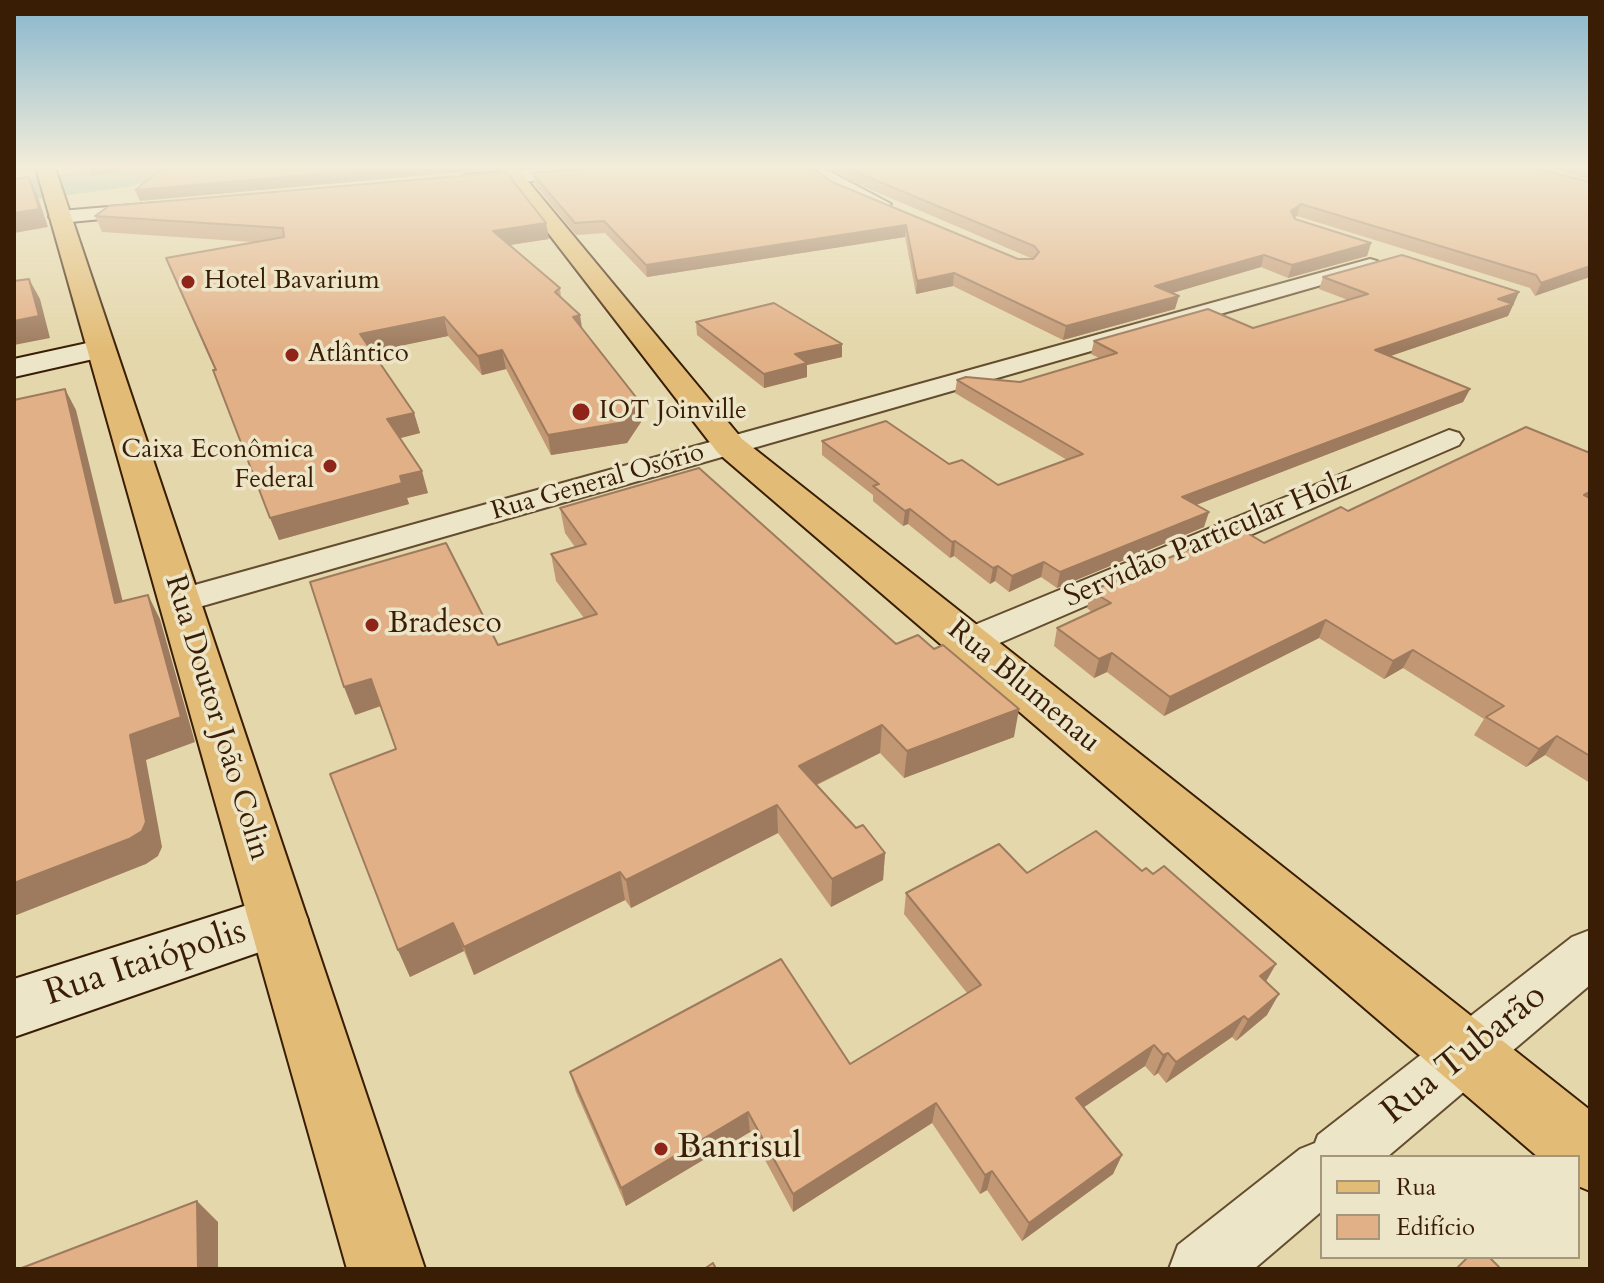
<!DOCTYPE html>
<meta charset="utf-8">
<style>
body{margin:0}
#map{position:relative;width:1604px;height:1283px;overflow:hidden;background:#e4d7ab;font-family:Cardo,serif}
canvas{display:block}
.frame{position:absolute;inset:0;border:16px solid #3a1d05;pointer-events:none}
.legend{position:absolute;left:1320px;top:1155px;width:260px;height:104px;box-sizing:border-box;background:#ede5c8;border:2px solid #a5957a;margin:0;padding:10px 14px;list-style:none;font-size:24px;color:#3a1d05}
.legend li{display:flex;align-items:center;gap:16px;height:40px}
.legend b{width:40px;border:2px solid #a5957a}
</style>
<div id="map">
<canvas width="1604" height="1283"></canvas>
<div class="frame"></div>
<ul class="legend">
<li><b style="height:10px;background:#e2bc76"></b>Rua</li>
<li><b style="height:22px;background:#e2b086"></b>Edifício</li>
</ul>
</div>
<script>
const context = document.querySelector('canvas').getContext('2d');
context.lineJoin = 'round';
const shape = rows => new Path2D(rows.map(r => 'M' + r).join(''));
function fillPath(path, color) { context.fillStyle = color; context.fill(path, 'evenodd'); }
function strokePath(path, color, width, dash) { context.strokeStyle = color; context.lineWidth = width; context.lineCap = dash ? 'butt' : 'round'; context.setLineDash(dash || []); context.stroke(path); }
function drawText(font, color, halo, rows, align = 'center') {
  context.font = font + ' Cardo,serif'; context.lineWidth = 7; context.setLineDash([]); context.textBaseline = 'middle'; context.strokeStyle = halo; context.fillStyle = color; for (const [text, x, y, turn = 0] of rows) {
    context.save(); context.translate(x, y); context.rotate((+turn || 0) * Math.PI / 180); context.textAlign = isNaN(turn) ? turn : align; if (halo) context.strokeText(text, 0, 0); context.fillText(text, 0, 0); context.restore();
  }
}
const river = shape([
 [116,168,177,168,172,175,128,187,14,202,14,180,116,168]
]);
const street = shape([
 [804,168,823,168,891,204,882,209,876,208,833,190,804,168],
 [1370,259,1377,261,1380,265,1377,269,192,609,179,612,166,609,161,601,166,593,1370,259],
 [1449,430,1459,433,1463,439,1459,445,981,651,968,654,955,651,949,642,955,633,1449,430],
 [1590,930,1590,985,1387,1157,1322,1157,1322,1211,1254,1269,1169,1269,1178,1245,1300,1149,1315,1143,1318,1135,1572,937,1590,930]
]);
const secondary = shape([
 [545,168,620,168,611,174,465,187,455,181,465,175,545,168],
 [157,203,168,209,164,213,60,223,49,217,60,211,157,203],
 [101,340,111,343,115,349,111,355,14,377,14,359,101,340],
 [279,895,300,902,308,920,300,938,14,1037,14,979,279,895]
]);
const primary = shape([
 [36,168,55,168,425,1269,347,1269,36,168],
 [498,168,517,168,742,439,1590,1110,1590,1191,1578,1186,1578,1157,1538,1157,718,453,498,168]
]);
const wall = shape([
 [829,168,1535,168,1590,182,1535,296,1530,288,1297,216,1294,218,1295,219,1371,243,1367,256,1288,278,1261,267,1172,293,1175,309,1063,340,953,286,916,294,905,237,647,277,605,233,576,235,534,184,532,173,832,182,1018,259,1033,259,846,179],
 [1549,168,1590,168,1590,180],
 [95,216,549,239,510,245,560,288,561,297,582,329,639,401,641,422,627,443,551,455,506,369,482,375,448,336,372,351,414,413,420,433,400,438,428,493,407,498,409,504,279,540,215,370,173,275,253,242,102,232],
 [1323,277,1519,292,1508,316,1390,356,1470,389,1463,402,1196,505,1204,527,1057,588,1041,577,1009,592,995,581,990,584,954,556,950,558,908,524,903,526,873,501,873,495,822,455,822,441,949,464,998,485,1067,460,955,393,957,380,1020,382,1099,358,1091,354,1094,341,1253,328,1348,300,1319,289],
 [696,322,842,357,807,365,807,377,764,388,697,335],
 [1590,453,1590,783,1545,755,1526,767,1474,735,1484,719,1403,668,1384,679,1319,638,1164,716,1107,672,1094,678,1054,646,1057,628,1092,612,1087,608,1091,591,1264,543,1348,511],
 [560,508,896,644,1014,737,904,778,880,753,817,785,856,828,885,853,883,880,831,907,778,833,631,908,625,900,474,975,464,951,410,977,398,950,396,749,380,706,355,715,498,645,584,618,556,581,551,554,575,547,565,533],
 [1027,873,1266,982,1267,1015,1236,1041,1232,1037,1166,1083,1158,1073,1154,1076,1145,1066,1083,1107,1122,1155,1113,1174,1022,1241,987,1190,980,1194,932,1123,793,1212,750,1132,626,1206,576,1092,570,1072,850,1064,967,993,904,914,906,893]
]);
const shadedWall = shape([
 [89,168,138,168,92,175],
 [386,168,496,168,496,169,140,201,135,190],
 [29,177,37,194,48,227,14,233,14,213],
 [1301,204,1297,216,1287,223,1291,211],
 [546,223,549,239,496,247,493,231],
 [906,225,905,237,647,277,646,265],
 [1371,243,1367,256,1288,278,1292,265],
 [1264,255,1261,267,1152,299,1155,286],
 [1590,266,1590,277,1535,296,1541,283],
 [954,273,953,286,916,294,917,281],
 [29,279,40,299,50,338,14,345,14,321],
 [1519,292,1508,316,1370,363,1375,350,1498,299],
 [1179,296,1175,309,1063,340,1066,326],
 [580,315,583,334,573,317],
 [444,317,448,336,366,353,360,334],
 [842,344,842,357,807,365,807,377,764,388,764,374,795,354],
 [502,350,506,369,482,375,478,356],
 [65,389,76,410,129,627,115,603],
 [1470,389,1463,402,1178,512,1182,497],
 [639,401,641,422,627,443,551,455,548,435],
 [414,413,420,433,393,440,387,419],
 [422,471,428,493,407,498,409,504,279,540,270,518,400,476],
 [910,509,908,524,903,526,905,511],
 [1209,512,1204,527,1057,588,1060,572],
 [955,541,954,556,950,558,952,542],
 [1044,562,1041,577,1009,592,1012,576],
 [998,566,995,581,990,584,993,568],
 [148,595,160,619,195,742,146,760,162,847,158,856,146,864,14,916,14,883,130,735],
 [1326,620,1319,638,1164,716,1170,697],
 [1413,650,1403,668,1384,679,1393,661],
 [1112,653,1107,672,1094,678,1099,659],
 [371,679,381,706,355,715,344,687],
 [1019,709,1014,737,904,778,907,751],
 [882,725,880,753,799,793,799,766],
 [1557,736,1545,755,1526,767,1539,749],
 [777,805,778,833,631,908,626,880],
 [885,853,883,880,831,907,832,879],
 [620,872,625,900,474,975,464,947],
 [453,923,464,951,410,977,398,950],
 [1276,964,1264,985,1260,976],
 [1279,994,1267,1015,1236,1041,1248,1020],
 [1244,1016,1232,1037,1166,1083,1176,1062],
 [1154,1045,1145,1066,1068,1118,1076,1098],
 [1168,1053,1158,1073,1154,1076,1163,1055],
 [936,1103,932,1123,793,1212,793,1194],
 [748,1112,750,1132,626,1206,621,1188],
 [1122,1155,1113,1174,1022,1241,1029,1223],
 [992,1171,987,1190,980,1194,985,1175],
 [197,1201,218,1222,218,1269,198,1269]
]);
const building = shape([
 [163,168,386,168,135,190,163,168],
 [589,168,813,168,832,182,1018,259,1033,259,1039,252,1034,246,846,168,1535,168,1590,182,1590,266,1541,283,1536,275,1301,204,1291,211,1295,219,1371,243,1292,265,1264,255,1155,286,1179,296,1066,326,954,273,917,281,906,225,646,265,604,221,575,223,532,173,589,168],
 [506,172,546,223,493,231,560,288,555,292,580,315,573,317,639,401,625,422,548,435,502,350,478,356,444,317,360,334,414,413,387,419,422,471,400,476,402,483,270,518,213,370,216,370,166,258,284,237,283,228,95,216,109,206,506,172],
 [29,177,39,209,14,213,14,179,29,177],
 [1402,255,1519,292,1498,299,1513,304,1375,350,1470,389,1182,497,1209,512,1060,572,1044,562,1012,576,998,566,993,568,955,541,952,542,910,509,905,511,873,486,879,484,822,441,886,421,949,464,962,460,998,485,1083,454,957,380,966,377,1020,382,1117,353,1094,341,1208,309,1253,328,1368,294,1323,277,1402,255],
 [29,279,39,316,14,321,14,281,29,279],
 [774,303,842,344,795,354,807,363,764,374,696,322,774,303],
 [65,389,115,603,148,595,181,717,130,735,146,822,142,831,129,839,14,883,14,400,65,389],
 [1526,427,1590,453,1590,492,1584,495,1590,498,1590,756,1557,736,1539,749,1486,717,1504,706,1413,650,1393,661,1326,620,1170,697,1112,653,1099,659,1057,628,1111,603,1091,591,1239,528,1264,543,1341,507,1348,511,1526,427],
 [699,468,896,644,918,635,934,649,943,645,1019,709,907,751,882,725,799,766,856,828,863,825,885,853,832,879,777,805,626,880,620,872,464,947,453,923,398,950,330,774,396,749,371,679,344,687,310,582,446,543,498,645,597,614,551,554,586,544,560,508,699,468],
 [1096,831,1142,871,1146,868,1153,874,1164,866,1276,964,1260,976,1279,994,1248,1020,1244,1016,1176,1062,1168,1053,1163,1055,1154,1045,1076,1098,1122,1155,1029,1223,992,1171,985,1175,936,1103,793,1194,748,1112,621,1188,570,1072,781,959,850,1064,981,985,906,893,999,844,1027,873,1096,831],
 [197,1201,198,1269,19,1269,197,1201],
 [1468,1257,1489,1257,1501,1269,1456,1269,1468,1257],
 [713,1263,716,1269,704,1269,713,1263]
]);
const markers = [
 [188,282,8,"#8f2418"],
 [292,355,8,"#8f2418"],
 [581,412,10,"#8f2418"],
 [330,466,8,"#8f2418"],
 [372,625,8,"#8f2418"],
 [661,1149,8,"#8f2418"]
];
const farPoinames = [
 ["Hotel Bavarium",204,282],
 ["Atlântico",308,355],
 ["IOT Joinville",599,412],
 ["Caixa Econômica",314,451,"right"],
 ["Federal",314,481,"right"]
];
const farStreetnames = [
 ["Rua General Osório",598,483,-16]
];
const streetNames = [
 ["Servidão Particular Holz",1208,540,-23],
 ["Rua Blumenau",1023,687,40],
 ["Rua Doutor João Colin",216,718,73]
];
const poiNames = [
 ["Bradesco",388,625]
];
const nearStreetnames = [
 ["Rua Itaiópolis",146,964,-18],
 ["Rua Tubarão",1465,1055,-39]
];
const nearPoinames = [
 ["Banrisul",677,1149]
];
fillPath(river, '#96baa4');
strokePath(street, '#644c2e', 4);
strokePath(secondary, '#3a1d05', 4);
strokePath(primary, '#3a1d05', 4);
fillPath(street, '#ede5c8');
fillPath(secondary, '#ede5c8');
fillPath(primary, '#e2bc76');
fillPath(wall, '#c29773');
fillPath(shadedWall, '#9e7b5e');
fillPath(building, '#e2b086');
strokePath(building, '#9e7b5e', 2);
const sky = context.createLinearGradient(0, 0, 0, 348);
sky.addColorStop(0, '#87b6cd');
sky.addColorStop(0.48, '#f3edd9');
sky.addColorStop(1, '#f3edd900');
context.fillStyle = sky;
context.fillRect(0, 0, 1604, 348);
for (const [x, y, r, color] of markers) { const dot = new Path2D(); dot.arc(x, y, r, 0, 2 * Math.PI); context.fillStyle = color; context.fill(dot); strokePath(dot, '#ede5c8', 3); }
drawText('26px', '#3a1d05', '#ede5c8', farPoinames, 'left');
drawText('26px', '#3a1d05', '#ede5c8', farStreetnames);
drawText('30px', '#3a1d05', '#ede5c8', streetNames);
drawText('30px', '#3a1d05', '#ede5c8', poiNames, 'left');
drawText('36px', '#3a1d05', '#ede5c8', nearStreetnames);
drawText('36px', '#3a1d05', '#ede5c8', nearPoinames, 'left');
</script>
